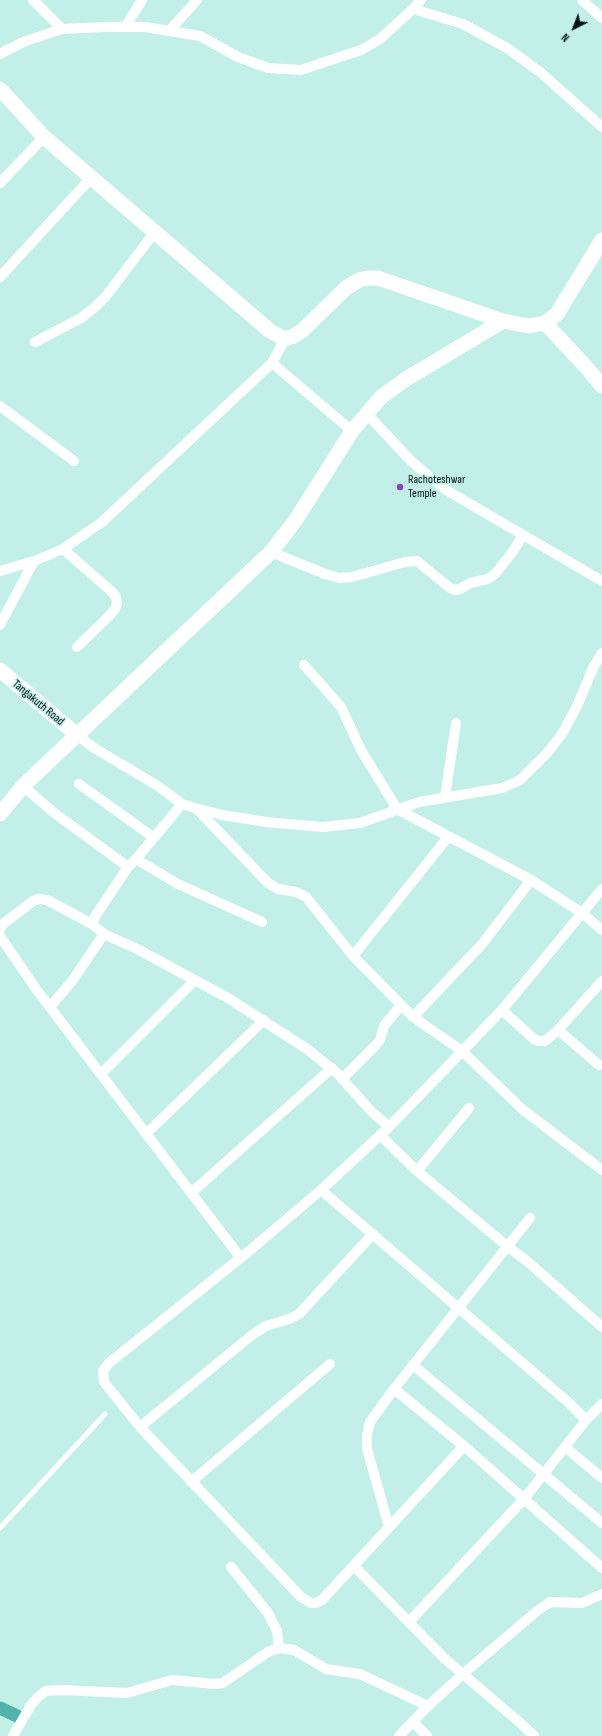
<!DOCTYPE html>
<style>
body{margin:0}
#map{position:relative;width:602px;height:1736px;overflow:hidden;background:#c2efe8;font-family:"Sofia Sans Condensed",sans-serif}
canvas{display:block}
.north{position:absolute;left:554px;top:8px;width:40px;height:40px;-webkit-text-stroke:3px #c2efe8;paint-order:stroke;rotate:222deg;font-size:11px;font-weight:700;line-height:16px;text-align:center;color:#041311}
.north::after{content:'';display:block;margin:auto;width:14px;height:18px;background:#041311;clip-path:polygon(50% 0,100% 100%,50% 72%,0 100%)}
</style>
<div id="map">
<canvas width="602" height="1736"></canvas>
<div class="north">N</div>
</div>
<script>
const context = document.querySelector('canvas').getContext('2d');
context.lineJoin = 'round';
const shape = rows => new Path2D(rows.map(r => 'M' + r).join(''));
function strokePath(path, color, width, dash) { context.strokeStyle = color; context.lineWidth = width; context.lineCap = dash ? 'butt' : 'round'; context.setLineDash(dash || []); context.stroke(path); }
function drawText(font, color, halo, rows, align = 'center') {
  context.font = font + ' "Sofia Sans Condensed",sans-serif'; context.lineWidth = 3; context.setLineDash([]); context.textBaseline = 'middle'; context.strokeStyle = halo; context.fillStyle = color; for (const [text, x, y, turn = 0] of rows) {
    context.save(); context.translate(x, y); context.rotate((+turn || 0) * Math.PI / 180); context.textAlign = isNaN(turn) ? turn : align; if (halo) context.strokeText(text, 0, 0); context.fillText(text, 0, 0); context.restore();
  }
}
const canal = shape([
 [0,1708,17,1716]
]);
const lane = shape([
 [0,1528,105,1414]
]);
const street = shape([
 [33,0,62,29],
 [582,0,602,18],
 [413,9,421,0],
 [125,27,142,0],
 [170,30,197,0],
 [0,54,23,42,62,29,107,27,145,27,200,36,238,57,268,68,301,70,361,50,380,39,413,9,463,24,507,48,540,72,602,127],
 [0,183,44,137],
 [0,277,91,178],
 [35,342,81,318,95,307,106,296,154,233],
 [272,363,352,431],
 [0,406,74,461],
 [366,413,412,462,446,490,602,581],
 [63,549,111,591,116,597,117,603,115,609,108,617,77,647],
 [271,552,325,574,340,578,352,577,405,562,417,561,450,588,455,590,460,589,470,583,488,579,496,573,514,550,523,535],
 [0,571,34,561,63,549,102,522,272,363,285,339],
 [0,625,34,561],
 [304,665,341,707,361,750,397,809,531,880,582,913,502,1010,389,1127,321,1190,248,1252,109,1363,103,1371,104,1382,140,1427,301,1597,311,1603,316,1603,322,1600,464,1446],
 [77,735,94,748,158,786,182,804,195,808,222,815,266,822,323,827,360,823,419,802,502,788,520,780,548,752,562,734,577,706,594,666,602,653],
 [79,784,153,837],
 [23,786,53,812,128,867],
 [445,797,456,723],
 [196,808,268,883,278,889,296,892,306,897,353,956,413,1017,462,1051,522,1109,602,1170],
 [136,859,178,884,262,922],
 [602,889,582,913,602,930],
 [92,924,96,915,128,867,136,859,182,804],
 [0,929,3,924,33,901,39,899,47,900,92,924,104,934,139,950,228,998,307,1049,337,1073,371,1111,389,1127],
 [0,936,36,989,240,1257],
 [353,956,448,837],
 [50,1007,72,981,104,934],
 [502,1010,534,1039,538,1041,545,1041,558,1030,599,1065],
 [413,1017,483,943,531,880],
 [558,1030,602,981],
 [101,1074,195,980],
 [342,1079,376,1045,380,1040,384,1026,401,1005],
 [146,1134,264,1020],
 [380,1135,417,1171,507,1246,528,1262,602,1327],
 [417,1171,469,1108],
 [321,1190,568,1402,586,1420],
 [191,1193,332,1068],
 [413,1365,602,1523],
 [394,1389,464,1446,602,1568],
 [140,1427,252,1335,266,1326,289,1319,299,1314,373,1234],
 [565,1447,602,1478],
 [191,1482,330,1364],
 [389,1527,367,1449,367,1435,370,1422,394,1389,530,1218],
 [354,1566,444,1658,518,1721,534,1736],
 [231,1567,268,1613,277,1631,279,1648],
 [409,1622,524,1499,586,1420,602,1404],
 [413,1722,427,1736],
 [13,1736,31,1705,38,1697,46,1691,62,1690,127,1693,172,1680,215,1684,223,1683,268,1652,279,1648,294,1650,326,1669,360,1674,428,1706],
 [399,1736,428,1706,463,1674,537,1611,550,1602,582,1603,602,1594]
]);
const secondary = shape([
 [0,89,44,137,270,331,285,339,294,336,303,330,346,288,359,280,368,278,378,278,503,321,529,326,545,323,557,314,602,240],
 [545,323,587,368,602,386],
 [0,670,77,735],
 [0,814,23,786,271,552,295,521,352,431,381,397,406,379,503,321]
]);
const markers = [
 [400,487,4,"#8945ba"]
];
const poiNames = [
 ["Rachoteshwar",408,480],
 ["Temple",408,494]
];
const streetNames = [
 ["Tangakuth Road",38,703,40]
];
strokePath(canal, '#52b4a9', 13);
strokePath(lane, '#fff', 5);
strokePath(street, '#fff', 10);
strokePath(secondary, '#fff', 15);
for (const [x, y, r, color] of markers) { const dot = new Path2D(); dot.arc(x, y, r, 0, 2 * Math.PI); context.fillStyle = color; context.fill(dot); strokePath(dot, '#c2efe8', 1.5); }
drawText('12px', '#041311', '#c2efe8', poiNames, 'left');
drawText('12px', '#041311', '#c2efe8', streetNames);
</script>
